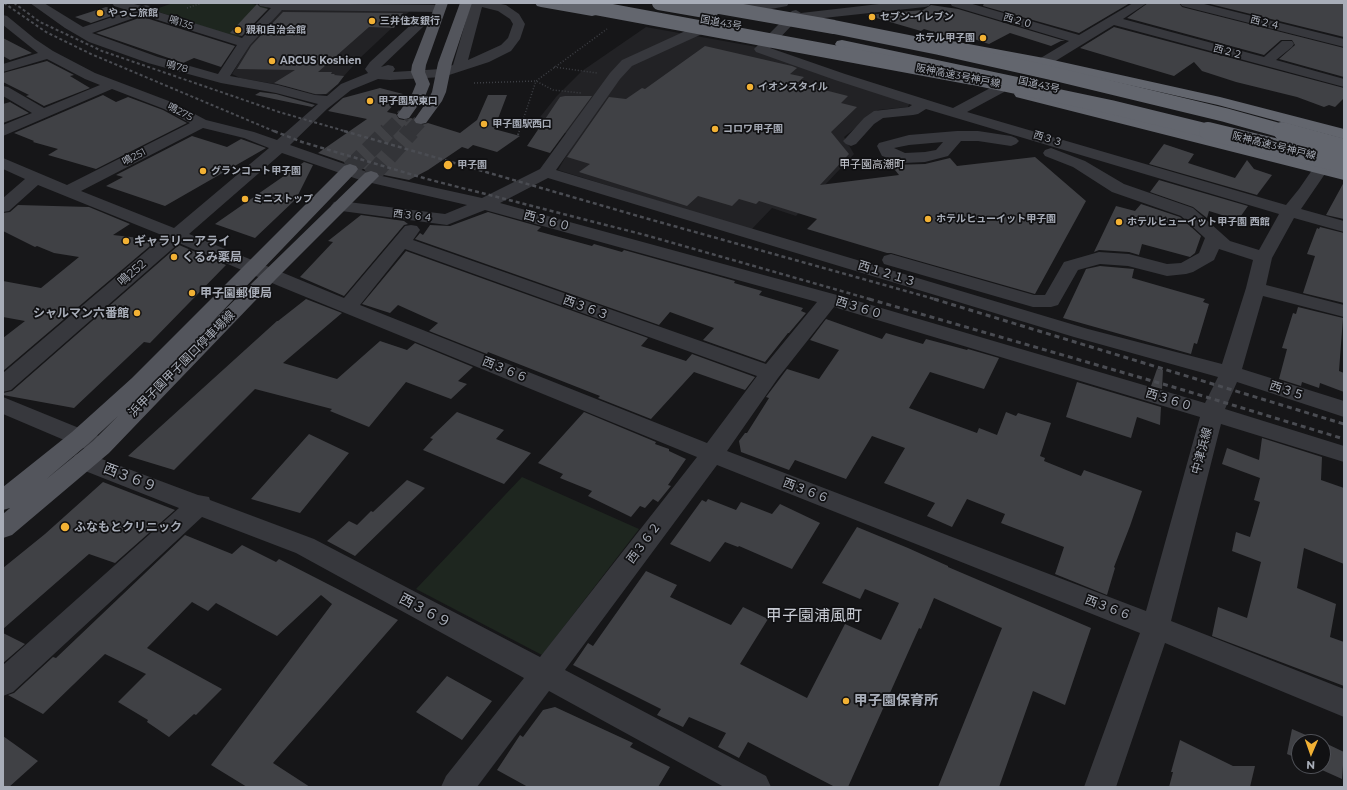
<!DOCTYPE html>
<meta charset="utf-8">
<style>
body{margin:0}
#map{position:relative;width:1347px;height:790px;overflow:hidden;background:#161618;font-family:Montserrat,sans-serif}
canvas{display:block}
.frame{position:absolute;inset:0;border:4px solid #a8adb8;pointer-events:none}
.north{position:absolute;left:1291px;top:734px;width:40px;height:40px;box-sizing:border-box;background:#111113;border:1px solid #4d4f55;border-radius:50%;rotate:182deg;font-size:11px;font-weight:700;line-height:16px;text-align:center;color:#a8adb8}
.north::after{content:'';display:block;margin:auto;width:14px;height:18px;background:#f2b134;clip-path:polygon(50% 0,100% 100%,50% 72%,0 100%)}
</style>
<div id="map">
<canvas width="1347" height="790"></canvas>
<div class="frame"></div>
<div class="north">N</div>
</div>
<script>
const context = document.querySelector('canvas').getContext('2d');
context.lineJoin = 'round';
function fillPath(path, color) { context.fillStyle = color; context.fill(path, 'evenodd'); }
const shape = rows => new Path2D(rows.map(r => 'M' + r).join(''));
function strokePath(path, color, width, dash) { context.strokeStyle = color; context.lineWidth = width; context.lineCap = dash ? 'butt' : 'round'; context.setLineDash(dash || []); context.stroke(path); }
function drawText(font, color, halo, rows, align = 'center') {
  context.font = font + ' Montserrat,"Noto Sans JP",sans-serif'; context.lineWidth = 3.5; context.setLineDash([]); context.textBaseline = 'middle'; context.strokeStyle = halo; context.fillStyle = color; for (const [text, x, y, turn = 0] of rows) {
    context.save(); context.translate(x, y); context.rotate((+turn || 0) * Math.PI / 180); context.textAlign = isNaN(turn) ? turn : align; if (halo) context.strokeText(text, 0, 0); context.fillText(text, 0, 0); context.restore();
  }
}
const built = shape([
 [287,9,411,10,360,58,328,94,316,95,286,86,240,78,232,74,254,38,279,11],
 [646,27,757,47,910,102,908,107,878,110,844,137,854,154,796,216,772,208,751,230,558,170,578,136,533,126,556,97,582,71]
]);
const green = shape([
 [173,3,249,3,268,8,238,38,153,10],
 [522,477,639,529,542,655,416,589]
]);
const building = shape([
 [984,3,1130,3,1079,33,983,6],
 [1148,3,1179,3,1182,7,1344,48,1344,77,1279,59,1295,45,1292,40,1281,40,1264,55,1127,18],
 [1206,3,1344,3,1344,37],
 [257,4,260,7,268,9,242,36,230,33],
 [931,5,958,9,1065,41,1061,41,1051,46,1010,33,989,44,956,33,950,37,924,29,921,31,866,15,923,10],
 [106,7,123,12,91,23,75,17],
 [283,12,403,13,394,28,369,27,318,72,332,72,331,74,335,74,334,75,344,76,338,84,326,94,315,94,274,83,295,70,237,69,251,46],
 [142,17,146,18,235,46,221,67,194,58,183,63,96,33],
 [1114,27,1344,88,1344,98,1335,107,1329,105,1324,107,1297,97,1236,82,1202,71,1194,62,1174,76,1080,48],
 [3,38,32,53,10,60,3,56],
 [705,46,792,66,797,68,790,74,804,77,797,83,848,96,841,103,857,107,831,132,849,154,820,185,899,175,891,165,925,164,950,158,957,166,1035,157,1086,201,1035,294,891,253,887,253,807,229,817,219,759,201,756,204,739,199,732,206,698,196,687,206,579,172,590,164,567,157,609,97,626,99,642,88,645,89],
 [47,61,74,75,70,76,90,88,44,106,26,96,29,95,3,82,3,73],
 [380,88,403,94,387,112,396,114,399,119,404,120,411,118,413,119,416,124,421,125,428,123,460,133,477,120,488,95,507,95,494,129,520,136,497,152,473,145,468,149,462,147,428,170,409,180,379,174,371,170,368,171,359,167,356,165,350,163,347,163,318,153,367,119,328,111,343,98],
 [260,92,276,94,315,105,312,107,255,95],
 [103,95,116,102,128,97,163,110,187,123,96,169,48,155,58,149,33,142,34,141,14,133],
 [565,96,592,96,550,153,527,146,560,97],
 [10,102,29,113,3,123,3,104],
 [192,136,227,147,241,139,266,148,165,206,106,186,123,177,116,175],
 [1164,144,1194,154,1188,163,1235,178,1247,160,1254,169,1272,175,1257,195,1149,164],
 [304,162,313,165,296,199,255,238,215,224],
 [1159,180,1248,206,1238,220,1209,211,1207,218,1193,207,1150,192],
 [1344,182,1344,219,1326,215],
 [1141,204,1180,217,1201,236,1195,253,1190,257,1142,244,1139,255,1129,252,1099,250,1094,252,1116,206,1135,211],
 [18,205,89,207,130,224,113,235,157,240,3,371,3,338,25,321,3,317,3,281,41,288,79,257,54,253,37,246,35,247,3,231,3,213,10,212],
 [488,212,541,227,537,231,592,246,594,244,622,252,624,250,735,281,734,283,762,291,759,295,803,308,801,311,806,313,789,333,788,333,765,362,703,340,714,328,670,312,659,325,415,239,420,233,423,235,430,225,450,226],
 [361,215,404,221,408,224,404,225,344,296,300,277,333,242,328,241],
 [1320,227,1344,233,1344,303,1303,293,1315,256,1307,254,1317,228,1319,229],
 [179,245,226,265,150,343,144,342,74,408,3,395,3,393,12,391],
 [406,251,648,338,641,346,686,361,692,354,755,377,745,390,694,372,651,419,598,398,600,396,488,352,487,354,429,331,438,323,398,305,390,313,362,304],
 [1100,266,1134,269,1132,278,1205,299,1203,302,1209,304,1197,344,1194,343,1191,354,1063,318,1086,269],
 [306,299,342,313,283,363,337,379,380,341,407,350,415,343,473,367,458,381,467,384,451,399,406,382,369,427,330,411,332,409,255,389,174,470,128,456,277,321,278,321],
 [1298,307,1343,318,1339,371,1344,373,1344,392,1320,383,1319,388,1302,382,1301,386,1279,379,1287,349,1282,348,1293,313,1296,314],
 [826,319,882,339,886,333,923,344,926,339,967,350,968,349,999,358,984,389,930,372,909,408,977,433,979,428,997,435,1006,412,1016,416,1018,413,1051,423,1040,456,1045,458,1044,461,1081,476,1084,470,1142,491,1130,526,1114,567,1115,568,1107,595,1055,574,1064,547,1001,523,1005,514,967,499,952,527,927,516,935,503,884,483,905,448,872,436,846,479,795,460,789,470,741,452,739,441,745,433,747,433,769,398,766,397,787,369,819,379,839,350,810,340],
 [1157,369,1163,370,1162,389,1151,386],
 [1077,382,1161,407,1160,425,1137,417,1131,438,1066,417],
 [457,412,504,430,496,439,531,453,504,484,423,450,433,439,430,438],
 [584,412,656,442,655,444,669,449,669,451,686,459,668,485,671,486,658,502,653,499,645,508,640,506,631,517,588,496,592,491,560,478,563,474,538,463],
 [309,434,349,453,300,513,251,499],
 [1262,438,1322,457,1321,480,1344,488,1344,564,1304,548,1297,588,1336,604,1330,637,1344,642,1344,686,1212,636,1218,607,1247,618,1261,562,1232,551,1236,532,1250,537,1260,502,1254,500,1260,478,1222,464,1227,448,1259,460],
 [407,480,425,488,355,556,327,541,349,521,357,525,371,511,373,512],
 [103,482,175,510,115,563,89,554,3,629,3,568,45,534],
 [708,499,736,510,741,502,772,514,780,504,820,523,792,569,739,546,738,547,725,542,710,562,670,544,702,500,706,502],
 [857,527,908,548,948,566,948,567,1091,628,1065,705,1033,691,999,787,938,787,1002,628,934,598,921,629,919,628,848,787,835,787,748,742,739,758,718,747,726,733,689,717,683,727,657,715,661,709,573,665,588,643,593,646,646,571,677,585,670,597,731,625,743,607,768,619,740,664,807,698,845,624,881,640,899,603,865,589,860,599,822,583],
 [185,535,232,554,242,545,276,562,279,559,398,620,273,763,310,787,247,787,211,765,332,604,321,595,277,636,216,603,208,611,192,602,147,648,222,689,196,715,194,714,169,737,147,722,148,720,118,702,146,674,105,654,43,714,8,695,14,693,53,657,56,658],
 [3,633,25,644,3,663],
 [447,676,492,701,462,740,416,712],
 [555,707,633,743,630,747,670,767,658,787,528,787,497,770,520,735,523,737,543,710],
 [1292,729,1322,742,1299,742,1299,759,1287,754],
 [3,736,38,761,9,787,3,787],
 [1180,740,1233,766,1255,766,1250,787,1169,787,1173,772,1171,772],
 [1323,742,1344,752,1342,779,1313,766,1323,766]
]);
const majorTunnelFar1 = shape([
 [387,132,404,115],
 [410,132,421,120]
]);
const majorTunnel = shape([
 [350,169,388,131],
 [371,176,411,131]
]);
const pathFar1 = shape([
 [187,8,202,3],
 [554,67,597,73],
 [474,83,536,81,553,90,581,93],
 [519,132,536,81,607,29]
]);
const path = shape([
 [518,135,519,131]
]);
const minor = shape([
 [30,3,44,3,83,27,130,11,114,6,112,3,130,3,142,6,146,5,150,6,152,10,242,38,271,8,260,6,258,3,444,5,446,8,444,11,440,12,282,10,250,45,230,76,278,85,315,95,327,96,341,84,368,73,365,69,370,62,416,20,436,13,440,14,442,17,440,20,424,26,381,67,388,65,393,66,395,69,393,72,441,69,453,65,471,3,496,3,506,5,519,14,525,24,520,39,511,51,489,62,443,77,390,80,378,79,351,90,327,109,290,145,373,174,482,198,540,169,610,73,622,60,692,28,702,28,703,31,702,34,632,66,620,79,556,170,1088,329,1222,364,1246,288,1253,260,1219,249,1214,260,1193,272,1186,274,1167,276,1128,266,1100,264,1078,270,1058,305,1051,307,1033,307,1026,305,884,264,882,260,884,256,891,254,1034,295,1045,295,1064,262,1099,252,1129,254,1167,264,1181,263,1199,253,1205,238,1181,216,1112,192,1073,167,1045,156,1043,153,1045,150,1051,148,1085,161,1124,184,1193,208,1230,241,1259,250,1279,214,926,109,918,114,913,115,883,118,874,124,856,144,851,146,846,144,843,141,846,138,864,118,874,111,909,107,912,105,835,80,756,52,754,49,792,11,796,10,801,13,888,3,931,3,929,6,925,7,796,21,770,48,845,74,953,108,994,86,999,85,1004,86,1006,89,1004,92,967,112,1286,205,1299,189,1339,131,1344,129,1344,146,1301,209,1344,221,1344,232,1294,218,1272,258,1266,285,1344,305,1344,317,1263,296,1242,369,1344,401,1344,417,1237,382,1225,409,1344,446,1344,462,1221,424,1171,621,1344,689,1344,717,1165,643,1116,787,1084,787,1140,633,717,465,565,670,766,776,771,787,724,787,549,691,477,787,441,787,446,776,524,678,296,553,202,517,13,692,3,696,3,665,179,508,75,467,71,461,75,455,83,452,91,455,198,495,209,497,210,500,314,539,540,657,697,457,279,286,179,243,11,390,3,392,3,373,164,236,38,185,9,211,3,212,3,198,25,179,3,169,3,158,67,185,190,123,164,109,112,89,3,136,3,125,32,113,3,96,3,86,8,87,44,108,100,85,85,79,47,59,3,72,3,64,38,53,3,25,3,15,7,16,35,39,53,51,95,73,174,103,206,120,254,132,277,140,318,104,276,93,221,83,148,63,89,42,65,28,30,3],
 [482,7,498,11,510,19,513,24,508,38,501,45,468,60,482,7],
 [142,15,237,45,218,74,158,57,92,33,142,15],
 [203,128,244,138,269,148,174,228,81,191,203,128],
 [282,153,363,181,467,205,445,214,340,201,334,202,331,206,334,210,447,225,485,210,817,302,766,364,413,240,420,230,417,226,411,225,405,226,344,298,189,234,282,153],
 [548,178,1074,337,1218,377,1205,403,837,295,500,203,548,178],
 [405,249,757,376,707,443,360,305,405,249],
 [834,307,1200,417,1146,611,727,451,778,378,834,307],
 [721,3,789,3,787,6,771,9,727,7,723,6,721,3],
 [950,3,969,3,1079,35,1133,3,1147,3,1123,19,1264,57,1282,41,1292,41,1294,44,1292,47,1276,60,1344,79,1344,87,1114,25,1049,65,1044,66,1039,65,1037,62,1039,59,1069,41,952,6,950,3],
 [1180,3,1200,3,1344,39,1344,47,1182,6,1180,3],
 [957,131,978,131,1011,136,1016,138,1019,141,1016,144,1011,146,978,141,961,141,948,156,925,162,904,163,882,156,877,146,879,143,909,135,957,131],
 [943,142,936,150,925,152,905,153,894,148,909,145,943,142],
 [3,397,106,439,110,445,106,451,98,453,90,451,3,414,3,397]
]);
const major = shape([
 [436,3,448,3,426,65,425,72,430,84,426,94,409,118,404,119,399,118,397,115,412,94,416,84,411,72,412,65,436,3],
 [460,3,472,3,452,63,446,92,442,101,426,123,421,124,416,123,414,120,428,100,432,92,438,63,460,3],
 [350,164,356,166,358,169,356,172,210,324,365,173,371,171,377,173,379,176,276,279,109,453,12,535,3,538,3,514,10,508,3,510,3,487,72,432,132,378,344,166,350,164],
 [118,416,93,441,44,481,88,444,118,416]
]);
const highway = shape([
 [535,3,562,3,592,8,596,9,598,12,596,15,592,16,541,7,537,6,535,3],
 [842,40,1032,80,1037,81,1039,84,1037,87,1032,88,837,47,835,44,837,41,842,40],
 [947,40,1044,58,1220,97,1344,129,1344,139,1218,105,1044,66,942,47,940,44,942,41,947,40],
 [1021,90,1344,170,1344,180,1016,97,1014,94,1016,91,1021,90]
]);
const railFar2 = shape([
 [4,3,46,32,91,54,276,132],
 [14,3,40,22,102,51,279,112,348,132]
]);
const railFar1 = shape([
 [274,131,302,142,427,179,645,235,873,300],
 [344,131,645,218,938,300]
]);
const rail = shape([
 [869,299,1180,389,1344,439],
 [934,299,1344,424]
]);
const highwayBridgeFar1 = shape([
 [569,3,973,78,1111,107,1213,132],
 [659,3,711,12],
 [697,3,834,27,939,48,1051,73,1225,115,1286,132]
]);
const highwayBridge = shape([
 [1208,131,1344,164],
 [1282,131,1344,148]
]);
const markers = [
 [100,13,4,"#f2b134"],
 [872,17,4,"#f2b134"],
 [372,21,4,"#f2b134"],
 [238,30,4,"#f2b134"],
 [983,38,4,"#f2b134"],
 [272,61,4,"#f2b134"],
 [750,87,4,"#f2b134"],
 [370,101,4,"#f2b134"],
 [484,124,4,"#f2b134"],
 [715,129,4,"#f2b134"],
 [448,165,5,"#f2b134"],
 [203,171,4,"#f2b134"],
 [245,199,4,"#f2b134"],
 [928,219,4,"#f2b134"],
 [1119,222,4,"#f2b134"],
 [126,241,4,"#f2b134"],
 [174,257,4,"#f2b134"],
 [192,293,4,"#f2b134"],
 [137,313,4,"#f2b134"],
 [65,527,5,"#f2b134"],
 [846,701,4,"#f2b134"]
];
const farPoinames = [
 ["やっこ旅館",108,13],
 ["セブン-イレブン",880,17],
 ["三井住友銀行",380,21],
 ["親和自治会館",246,30],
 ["ホテル甲子園",975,38,"right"],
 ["ARCUS Koshien",280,61],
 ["イオンスタイル",758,87],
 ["甲子園駅東口",378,101],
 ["甲子園駅西口",492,124],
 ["コロワ甲子園",723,129],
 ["甲子園",457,165],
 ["グランコート甲子園",211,171],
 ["ミニストップ",253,199],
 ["ホテルヒューイット甲子園",936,219],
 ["ホテルヒューイット甲子園 西館",1127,222]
];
const farStreetnames = [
 ["西２０",1018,21,16],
 ["鳴135",181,23,18],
 ["国道43号",721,23,10],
 ["西２４",1265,23,14],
 ["西２２",1228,52,15],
 ["鳴78",177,67,15],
 ["阪神高速3号神戸線",958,76,11],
 ["国道43号",1039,85,13],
 ["鳴275",180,112,27],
 ["西３３",1048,139,17],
 ["阪神高速3号神戸線",1274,146,14],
 ["鳴251",134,157,-27],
 ["西３６４",413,216,7]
];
const farNeighbourhoodnames = [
 ["甲子園高潮町",872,165]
];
const streetNames = [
 ["西３６０",547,221,15],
 ["鳴252",132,273,-41],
 ["西１２１３",887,274,17],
 ["西３６３",586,308,20],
 ["西３６０",859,308,17],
 ["浜甲子園甲子園口停車場線",182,364,-45],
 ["西３６６",505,370,22],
 ["西３５",1287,391,18],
 ["西３６０",1169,400,17],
 ["中津浜線",1202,451,-75],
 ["西３６６",806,491,21],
 ["西３６２",644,543,-53],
 ["西３６６",1108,608,21]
];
const poiNames = [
 ["ギャラリーアライ",134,241],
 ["くるみ薬局",182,257],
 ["甲子園郵便局",200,293],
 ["シャルマン六番館",129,313,"right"],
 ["ふなもとクリニック",74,527]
];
const nearStreetnames = [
 ["西３６９",130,478,21],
 ["西３６９",425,611,28]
];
const nearPoinames = [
 ["甲子園保育所",854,701]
];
const nearNeighbourhoodnames = [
 ["甲子園浦風町",814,616]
];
fillPath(built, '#222225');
fillPath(green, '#1e261f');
fillPath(building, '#404145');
strokePath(majorTunnelFar1, '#333438', 14, [14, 7]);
strokePath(majorTunnel, '#333438', 18, [18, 8]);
strokePath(pathFar1, '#3d3f44', 1.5, [1, 2]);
strokePath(path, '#3d3f44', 2, [1.5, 2.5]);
fillPath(minor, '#37383d');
fillPath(major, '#53555c');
fillPath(highway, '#63666e');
strokePath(railFar2, '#4a4c52', 2, [3, 2.5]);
strokePath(railFar1, '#4a4c52', 2.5, [4, 3]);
strokePath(rail, '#4a4c52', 3, [5, 4]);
strokePath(highwayBridgeFar1, '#63666e', 14);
strokePath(highwayBridge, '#63666e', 18);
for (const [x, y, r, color] of markers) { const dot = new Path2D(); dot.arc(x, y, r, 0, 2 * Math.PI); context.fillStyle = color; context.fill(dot); strokePath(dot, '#111113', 1.5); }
drawText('bold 10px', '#a8adb8', '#111113', farPoinames, 'left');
drawText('10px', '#a8adb8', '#111113', farStreetnames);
drawText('11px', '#c9ccd4', '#111113', farNeighbourhoodnames);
drawText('12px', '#a8adb8', '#111113', streetNames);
drawText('bold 12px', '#a8adb8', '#111113', poiNames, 'left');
drawText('14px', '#a8adb8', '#111113', nearStreetnames);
drawText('bold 14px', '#a8adb8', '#111113', nearPoinames, 'left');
drawText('16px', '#c9ccd4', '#111113', nearNeighbourhoodnames);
</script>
